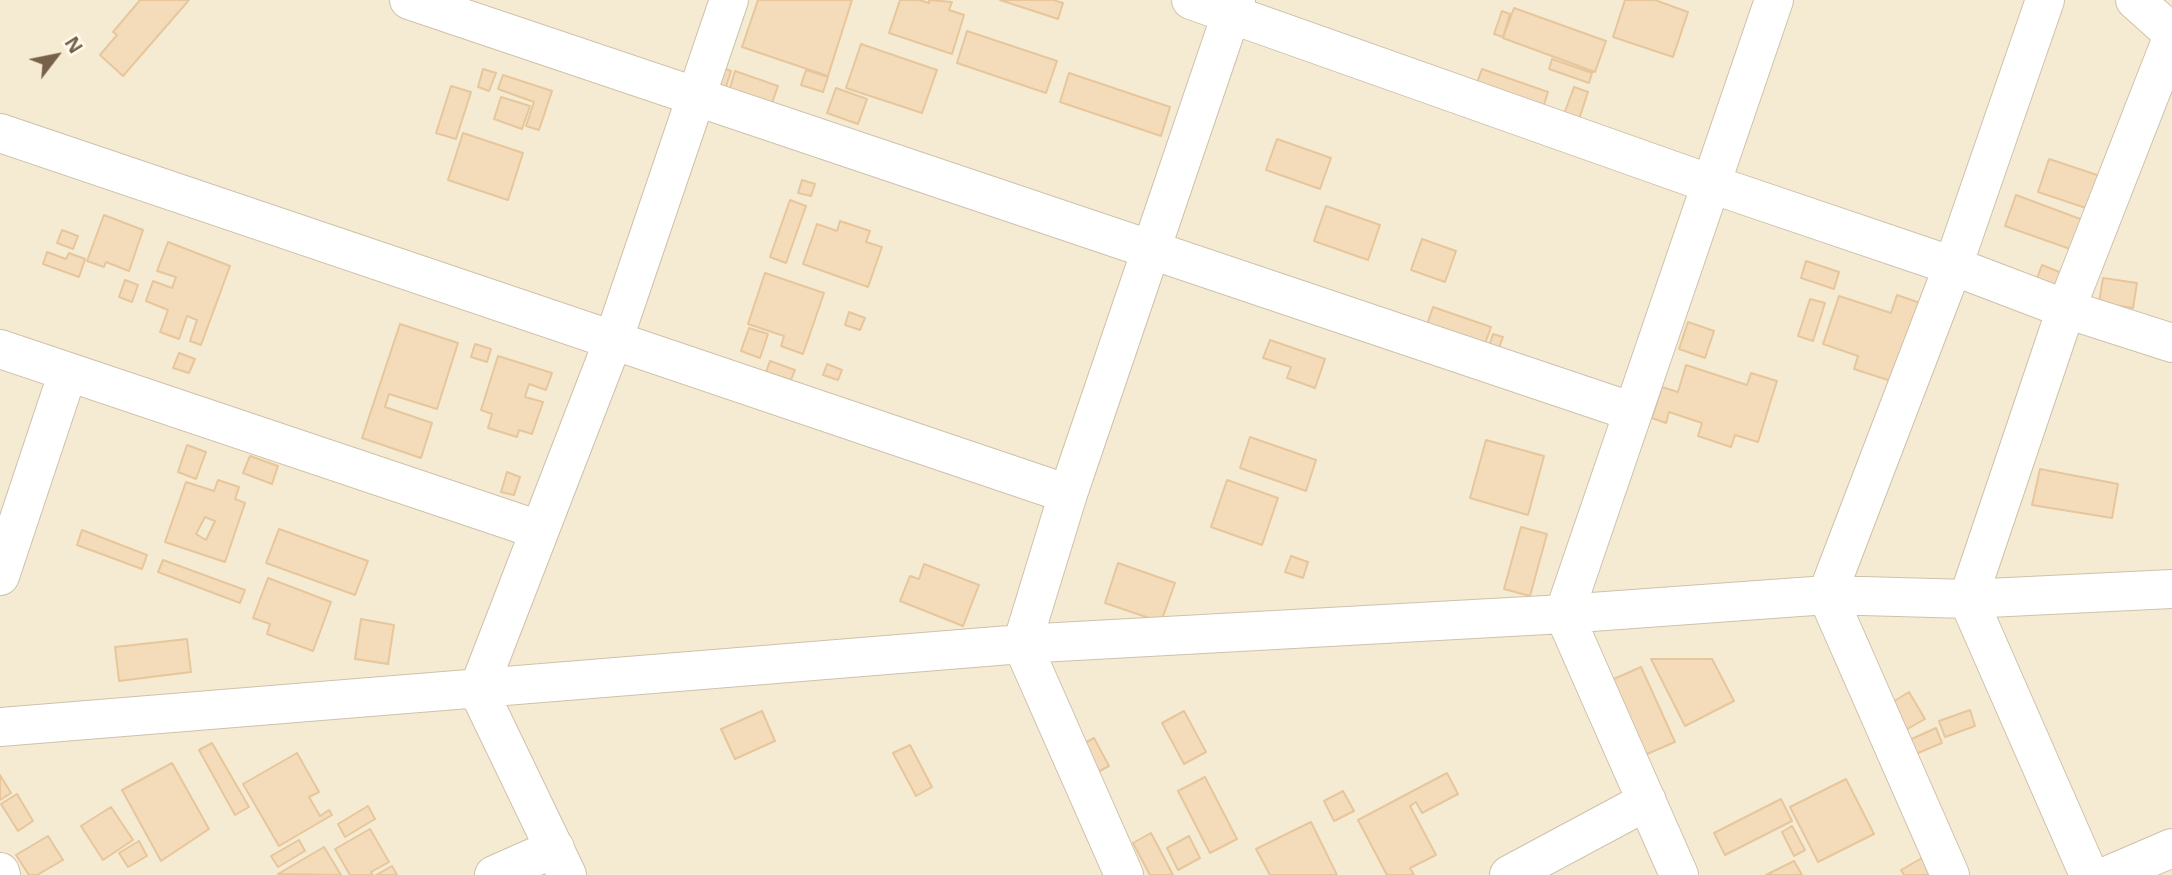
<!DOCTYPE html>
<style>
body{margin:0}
#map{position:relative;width:2172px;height:875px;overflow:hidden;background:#fdf8e5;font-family:"Open Sans",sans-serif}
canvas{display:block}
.north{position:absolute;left:21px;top:21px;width:70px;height:70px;-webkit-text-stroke:5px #fffbec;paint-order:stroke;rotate:58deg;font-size:19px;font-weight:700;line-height:28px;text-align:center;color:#776249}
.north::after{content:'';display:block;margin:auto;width:24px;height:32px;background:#776249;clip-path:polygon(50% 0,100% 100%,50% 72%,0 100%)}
</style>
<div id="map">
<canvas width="2172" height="875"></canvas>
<div class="north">N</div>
</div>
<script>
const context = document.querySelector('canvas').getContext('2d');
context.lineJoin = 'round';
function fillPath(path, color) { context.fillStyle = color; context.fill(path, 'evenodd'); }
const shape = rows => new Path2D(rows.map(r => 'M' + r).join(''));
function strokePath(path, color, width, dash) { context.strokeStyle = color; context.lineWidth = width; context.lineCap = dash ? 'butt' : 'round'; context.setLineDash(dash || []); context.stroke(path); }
const residential = shape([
 [0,0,2172,0,2172,875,0,875]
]);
const building = shape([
 [140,0,189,0,123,76,100,55,117,35,113,32,140,0],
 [758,0,852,0,828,76,742,47,758,0],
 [900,0,919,0,929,3,929,0,952,2,949,10,964,15,952,54,889,33,900,0],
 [1000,0,1053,0,1063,3,1058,19,1000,0],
 [1625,0,1655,0,1688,12,1673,57,1613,37,1625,0],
 [1514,8,1606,41,1595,72,1503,38,1514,8],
 [1502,11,1510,14,1503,37,1494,34,1502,11],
 [967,31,1057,61,1046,93,957,63,967,31],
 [861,44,937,70,922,113,846,88,861,44],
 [1552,59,1592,73,1589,83,1549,69,1552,59],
 [721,67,731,71,725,90,715,86,721,67],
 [483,69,496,73,489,91,478,87,483,69],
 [1482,69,1548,92,1541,114,1474,91,1482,69],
 [806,70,828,77,823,92,801,85,806,70],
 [735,71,778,86,771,106,729,91,735,71],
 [1069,73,1170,107,1161,136,1060,102,1069,73],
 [503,75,552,91,539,130,526,126,534,102,498,89,503,75],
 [451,86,471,92,456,139,436,133,451,86],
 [1574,87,1588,92,1578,122,1563,117,1574,87],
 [836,88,867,99,858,124,827,113,836,88],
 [501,97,530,106,522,129,494,119,501,97],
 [463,133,523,153,508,200,448,180,463,133],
 [1277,139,1331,158,1320,189,1266,170,1277,139],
 [2049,159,2103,177,2092,210,2038,192,2049,159],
 [802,180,815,184,811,196,798,193,802,180],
 [2016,195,2083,220,2073,250,2005,226,2016,195],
 [790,200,806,206,786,263,770,257,790,200],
 [1326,206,1380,225,1368,260,1314,241,1326,206],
 [104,215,143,230,129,271,106,262,104,267,87,261,104,215],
 [840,221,870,231,866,242,882,247,868,287,803,264,817,224,837,231,840,221],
 [62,230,78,236,73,249,57,243,62,230],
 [1422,239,1456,251,1445,282,1411,270,1422,239],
 [168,242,230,266,201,345,190,341,197,320,187,316,179,339,160,332,168,310,146,301,153,281,172,288,176,277,157,271,168,242],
 [47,252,66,259,69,253,85,259,79,277,43,264,47,252],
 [1806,261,1839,272,1834,289,1801,278,1806,261],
 [2042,265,2067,275,2061,291,2036,281,2042,265],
 [765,273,824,293,803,354,781,346,784,336,748,324,765,273],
 [2103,278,2137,283,2133,308,2099,303,2103,278],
 [125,280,138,285,132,302,119,297,125,280],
 [1897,295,1923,304,1891,381,1854,369,1858,356,1823,344,1839,296,1891,313,1897,295],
 [1810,299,1825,303,1813,341,1798,336,1810,299],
 [1433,307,1491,327,1481,355,1424,334,1433,307],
 [849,312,865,318,860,330,845,325,849,312],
 [1688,322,1714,331,1705,358,1679,349,1688,322],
 [400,324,458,343,437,409,389,394,385,407,432,423,421,458,362,438,400,324],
 [749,328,768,334,760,358,741,351,749,328],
 [1493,334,1503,337,1495,358,1486,355,1493,334],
 [1270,340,1325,359,1315,388,1287,378,1291,367,1263,358,1270,340],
 [475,344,491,349,487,362,471,357,475,344],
 [179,353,195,359,189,373,173,368,179,353],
 [498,356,552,373,546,390,529,384,525,397,543,402,532,434,519,430,517,437,488,428,492,414,481,410,498,356],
 [770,361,795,370,791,380,766,372,770,361],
 [827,364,842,370,838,380,823,375,827,364],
 [1686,365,1747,385,1751,373,1777,381,1758,442,1735,435,1731,447,1698,436,1702,423,1669,412,1666,423,1652,418,1662,387,1678,392,1686,365],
 [1250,437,1316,460,1306,491,1240,468,1250,437],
 [1486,440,1544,456,1528,515,1470,498,1486,440],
 [187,445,206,452,196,479,178,472,187,445],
 [250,456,278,466,272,484,243,473,250,456],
 [2040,469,2118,484,2112,518,2032,505,2040,469],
 [507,472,520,477,514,495,501,492,507,472],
 [218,480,239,487,235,499,245,503,225,562,165,542,186,482,214,491,218,480],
 [205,517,215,521,206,540,196,534,205,517],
 [1227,480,1278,498,1262,545,1211,527,1227,480],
 [1521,527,1547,534,1530,596,1504,589,1521,527],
 [279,529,368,561,355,595,266,563,279,529],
 [82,530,147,555,142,569,77,545,82,530],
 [1291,556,1308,562,1303,578,1285,572,1291,556],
 [163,560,245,590,240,603,158,572,163,560],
 [1118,563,1175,583,1161,622,1105,603,1118,563],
 [924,564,979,585,963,626,900,601,910,576,919,579,924,564],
 [268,578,331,602,313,651,267,634,270,624,253,618,268,578],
 [361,619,394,625,388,664,355,659,361,619],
 [187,639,191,672,119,681,115,647,187,639],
 [1651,659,1712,659,1734,701,1685,726,1651,659],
 [1641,667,1675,742,1640,757,1607,682,1641,667],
 [1909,692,1925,719,1904,731,1888,705,1909,692],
 [1970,710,1975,726,1945,737,1939,721,1970,710],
 [762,711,775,741,735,759,721,729,762,711],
 [1184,711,1206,752,1184,764,1162,723,1184,711],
 [1936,728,1942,743,1913,755,1907,741,1936,728],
 [1094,738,1109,766,1094,774,1079,746,1094,738],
 [212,743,249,807,235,815,199,750,212,743],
 [910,745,932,787,916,796,893,753,910,745],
 [297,753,319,792,309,797,320,816,329,810,332,815,279,846,243,784,297,753],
 [172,763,209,829,161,861,122,790,172,763],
 [1447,773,1458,794,1422,813,1416,802,1410,806,1436,855,1410,868,1414,875,1387,875,1358,820,1447,773],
 [0,775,11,793,0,800,0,775],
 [1205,777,1237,839,1210,853,1178,791,1205,777],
 [1846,779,1874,834,1818,862,1790,807,1846,779],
 [1343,791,1354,811,1334,821,1324,801,1343,791],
 [17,794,33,821,18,831,1,804,17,794],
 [1781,799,1792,821,1725,855,1714,833,1781,799],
 [368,806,375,819,345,837,338,824,368,806],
 [111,807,133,840,103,860,81,826,111,807],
 [1311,822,1337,875,1270,875,1256,849,1311,822],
 [1792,826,1805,850,1794,856,1782,832,1792,826],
 [370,829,389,862,371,872,373,875,350,875,335,849,370,829],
 [1151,833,1173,875,1150,875,1133,843,1151,833],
 [48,836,63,860,37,875,29,875,16,855,48,836],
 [1189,836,1200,858,1178,870,1167,848,1189,836],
 [299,840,305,851,278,867,271,856,299,840],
 [139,841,147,856,128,867,119,853,139,841],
 [324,847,341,875,278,874,324,847],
 [1929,854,1940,875,1904,875,1901,870,1929,854],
 [1794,861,1802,875,1766,875,1794,861],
 [392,866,397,875,376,875,392,866]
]);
const minor = shape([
 [409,0,1633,412],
 [1191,0,1711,184,1953,266,2066,309,2172,343],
 [2135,0,2172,33],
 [0,133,1068,494],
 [0,349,539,530],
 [0,576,68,372],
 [0,727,1022,644,1564,614,1827,595,1968,599,2172,589],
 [0,872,1,875],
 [494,875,555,848],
 [567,875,478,690,613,341,729,0],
 [1124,875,1022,644,1068,494,1236,0],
 [1509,875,1647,801],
 [1679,875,1564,614,1774,0],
 [1950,875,1827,595,1953,266,2045,0],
 [2089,875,1968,599,2066,309,2172,38],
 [2109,875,2172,848]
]);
fillPath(residential, '#f5ebd3');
fillPath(building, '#f4dcbb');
strokePath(building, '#e7c69b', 2);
strokePath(minor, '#cfc1ab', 40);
strokePath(minor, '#fff', 38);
</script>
